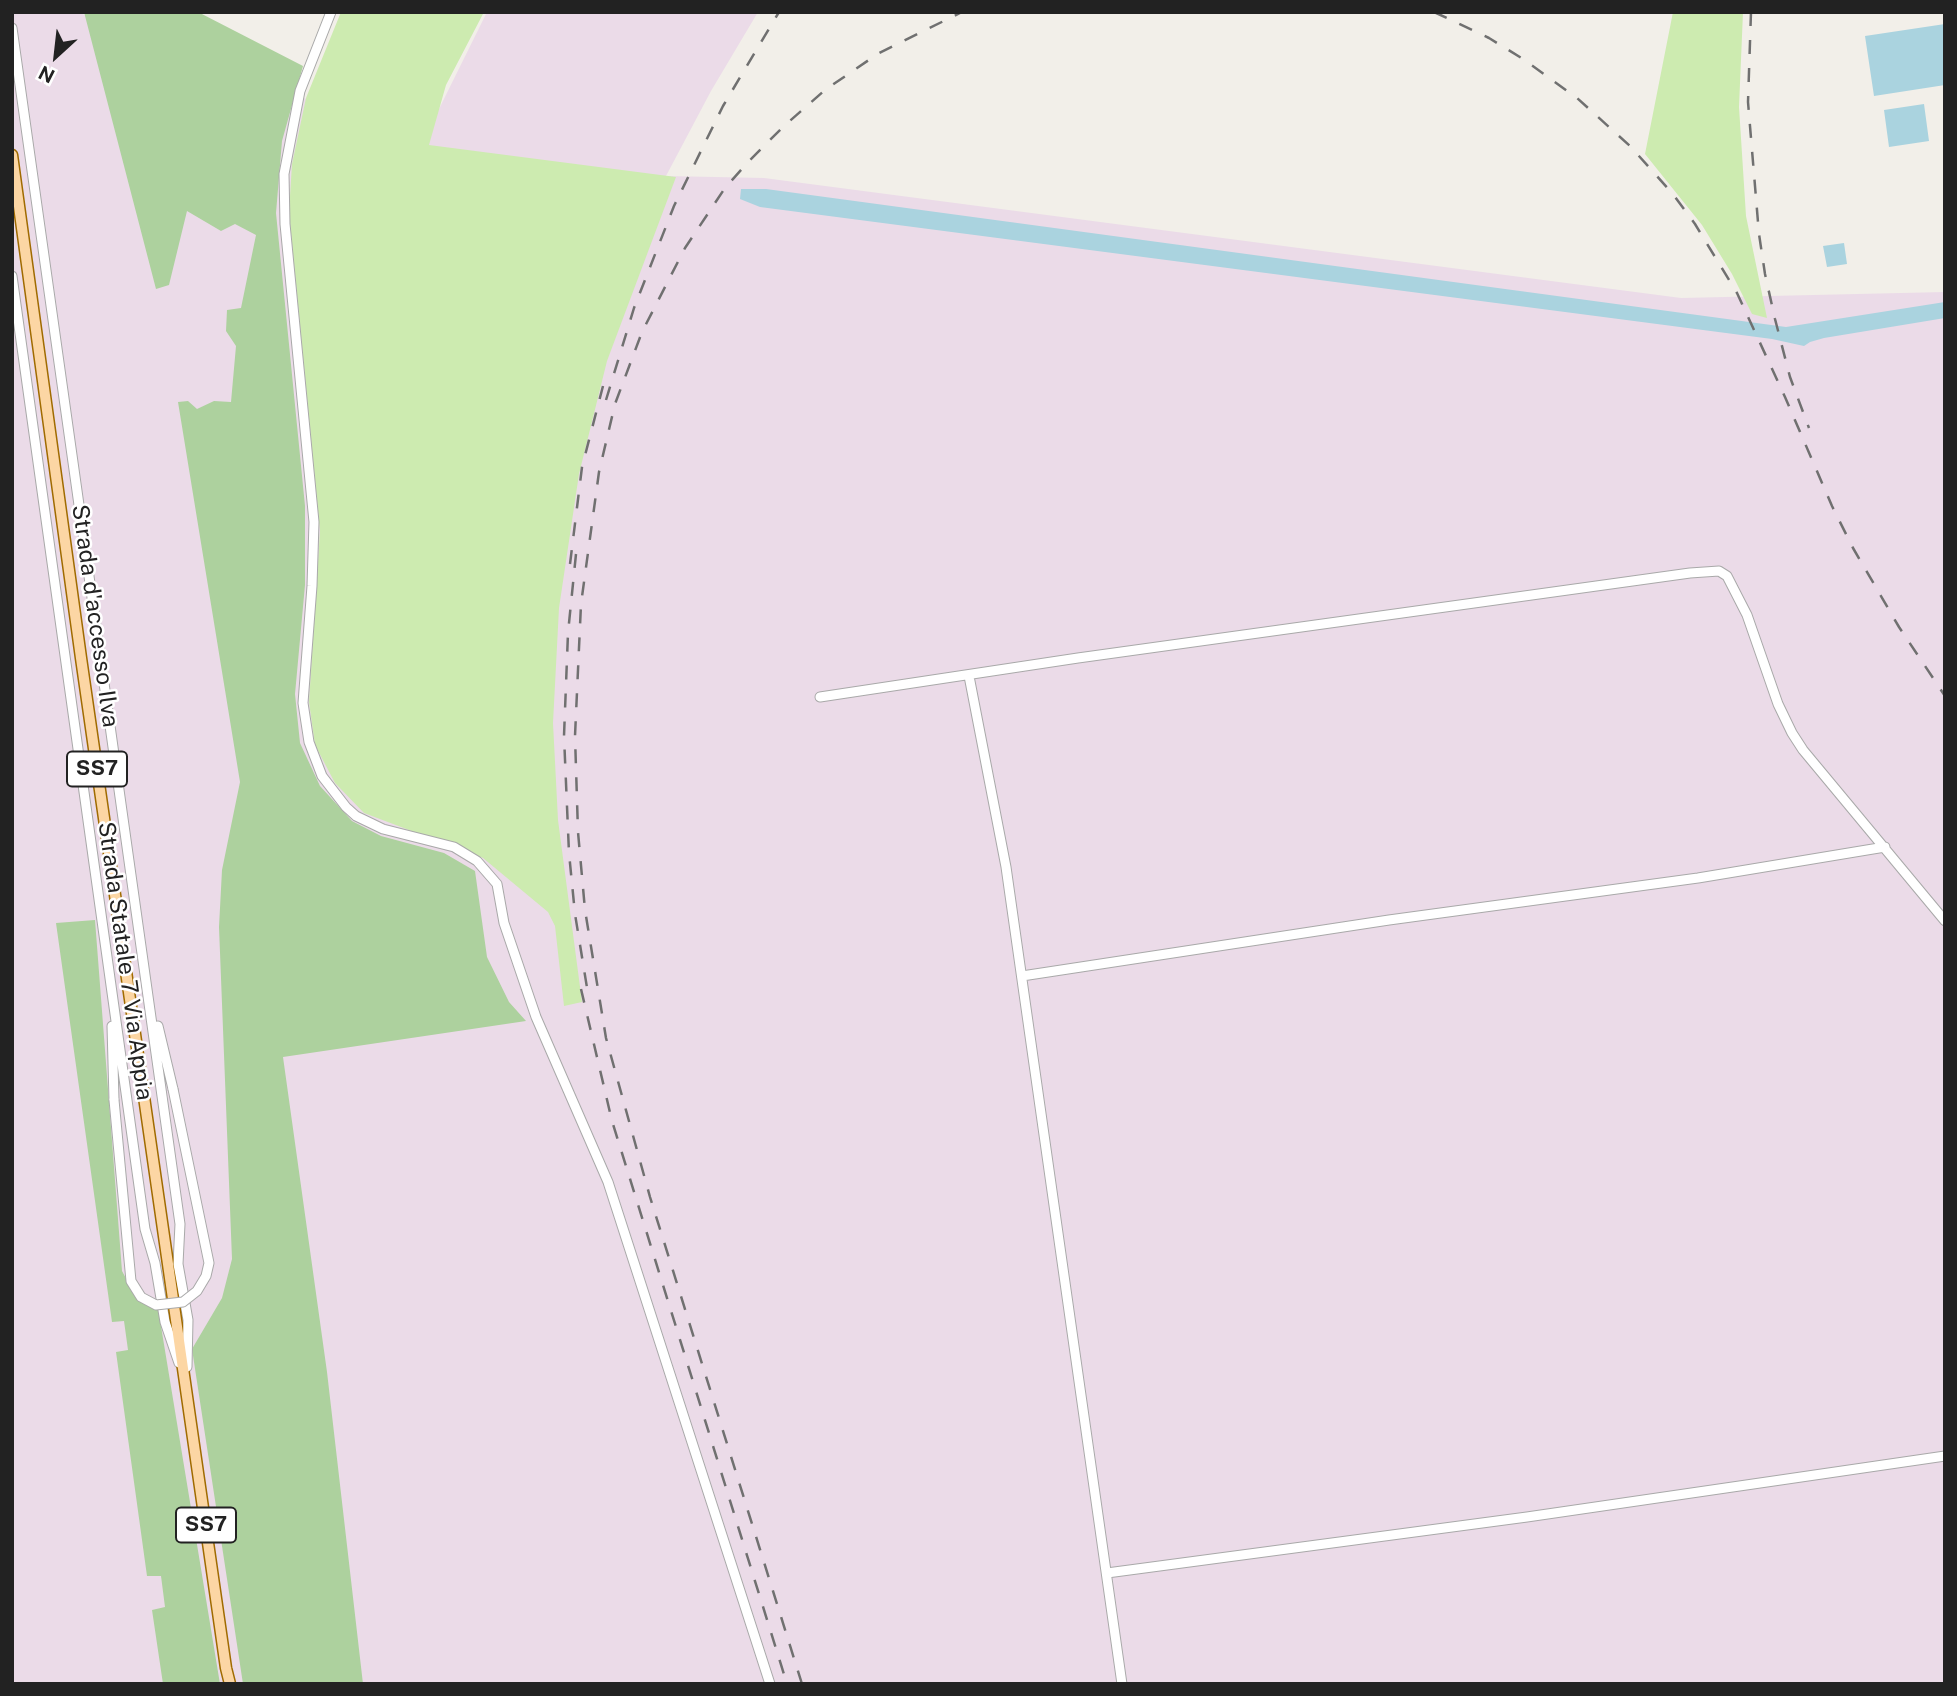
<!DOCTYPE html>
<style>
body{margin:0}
#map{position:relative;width:1957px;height:1696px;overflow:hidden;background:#f2efe9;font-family:"Public Sans",sans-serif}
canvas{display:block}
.frame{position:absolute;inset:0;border:14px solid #222;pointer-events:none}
.north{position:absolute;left:21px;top:21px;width:70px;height:70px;-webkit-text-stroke:5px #fff;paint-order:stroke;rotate:207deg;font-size:19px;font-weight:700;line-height:28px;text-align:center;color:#222}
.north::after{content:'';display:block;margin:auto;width:24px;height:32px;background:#222;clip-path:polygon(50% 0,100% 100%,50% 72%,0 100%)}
</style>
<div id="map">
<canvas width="1957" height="1696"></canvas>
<div class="frame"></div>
<div class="north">N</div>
</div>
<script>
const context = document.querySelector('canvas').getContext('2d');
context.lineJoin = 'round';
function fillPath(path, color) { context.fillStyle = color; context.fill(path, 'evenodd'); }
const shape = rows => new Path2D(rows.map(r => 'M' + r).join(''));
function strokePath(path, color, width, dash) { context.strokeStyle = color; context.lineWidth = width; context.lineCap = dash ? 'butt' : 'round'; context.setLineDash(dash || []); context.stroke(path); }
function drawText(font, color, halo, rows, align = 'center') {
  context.font = font + ' "Public Sans",sans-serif'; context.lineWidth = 5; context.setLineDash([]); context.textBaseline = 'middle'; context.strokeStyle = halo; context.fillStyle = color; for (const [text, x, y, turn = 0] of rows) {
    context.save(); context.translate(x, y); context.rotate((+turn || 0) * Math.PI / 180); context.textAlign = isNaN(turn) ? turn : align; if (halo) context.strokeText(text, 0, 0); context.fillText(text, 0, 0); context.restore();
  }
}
const industrial = shape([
 [12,12,77,12,428,145,437,113,487,12,758,12,711,91,666,176,764,178,1681,298,1945,292,1945,1684,12,1684]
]);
const grass = shape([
 [341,12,484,12,446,85,429,145,676,177,607,361,579,474,559,608,553,723,558,820,582,1002,564,1006,555,926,548,912,483,858,364,813,335,783,315,745,309,702,320,531,289,212,292,164,306,98],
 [1673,12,1743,12,1739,107,1746,216,1767,318,1752,314,1732,274,1702,225,1645,154]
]);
const forest = shape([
 [84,12,198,12,303,66,282,141,276,213,305,506,305,585,295,694,300,743,320,786,352,821,381,836,444,853,475,871,487,957,509,1002,526,1021,283,1057,327,1372,363,1684,243,1684,192,1349,222,1298,232,1259,219,927,222,870,240,782,178,402,188,401,197,409,214,401,231,402,236,346,226,331,227,310,241,308,256,235,235,224,221,231,187,211,169,285,156,289],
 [95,920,122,1271,137,1299,158,1308,220,1684,163,1684,152,1610,165,1607,161,1576,147,1576,116,1352,128,1350,124,1321,112,1322,56,923]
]);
const water = shape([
 [1945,24,1945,85,1874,96,1865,36],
 [1924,104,1929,141,1889,147,1884,110],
 [741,189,766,189,1786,327,1945,302,1945,318,1824,338,1810,342,1804,346,1772,339,760,207,740,199],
 [1844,243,1847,264,1827,267,1823,246]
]);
const minor = shape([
 [331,12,300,91,284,174,285,224,314,522,312,586,303,703,309,742,322,776,346,807,356,816,383,829,454,847,477,861,497,884,504,923,536,1017,608,1182,770,1684],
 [12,28,180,1224,178,1264,188,1320,187,1367],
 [12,276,145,1229,155,1263,165,1322,179,1363],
 [969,676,1006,867,1122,1684],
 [820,697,1078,658,1690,573,1719,571,1727,576,1747,615,1778,704,1792,733,1803,750,1945,921],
 [1022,976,1389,920,1698,878,1885,847],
 [112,1026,114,1100],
 [158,1026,173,1089],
 [1107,1573,1527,1517,1945,1456]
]);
const major = shape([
 [12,155,81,658,226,1668,230,1684]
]);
const rail = shape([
 [1434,12,1489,38,1523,59,1577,98,1630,146,1672,193,1695,224,1737,293,1785,397,1832,506,1853,548,1899,627,1945,696],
 [1751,12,1748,102,1759,234,1765,274,1775,319,1790,377,1809,428],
 [606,400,634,308,674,206,723,106,779,12],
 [576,554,568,633,564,736,569,853,575,914,589,1000],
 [570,564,582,467,603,386],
 [581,989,612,1121,787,1684],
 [802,1684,650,1197,606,1038,585,910,578,832,575,736,581,604,599,472,615,404,642,332,685,248,725,188,749,161,784,126,825,90,879,53,962,12]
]);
const minorBridge = shape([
 [114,1100,131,1281,141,1297,156,1305,183,1302,197,1291,206,1276,209,1263,173,1089]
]);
const shields = [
 [97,769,60],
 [206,1525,60]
];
const shieldNames = [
 ["SS7",97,769],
 ["SS7",206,1525]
];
const streetNames = [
 ["Strada d'accesso Ilva",95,616,82],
 ["Strada Statale 7 Via Appia",125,961,82]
];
fillPath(industrial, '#ebdbe8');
fillPath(grass, '#cdebb0');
fillPath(forest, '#add19e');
fillPath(water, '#aad3df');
strokePath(minor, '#a9a9a9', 11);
strokePath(major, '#a06b00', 13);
strokePath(minor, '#fff', 9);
strokePath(major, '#fcd6a4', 10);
strokePath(rail, '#707070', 2.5, [14, 14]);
strokePath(minorBridge, '#a9a9a9', 11, []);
strokePath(minorBridge, '#fff', 9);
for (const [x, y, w] of shields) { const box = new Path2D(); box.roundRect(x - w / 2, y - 17.5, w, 35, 5); context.fillStyle = '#fff'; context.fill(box); strokePath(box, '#222', 2); }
drawText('bold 21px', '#222', null, shieldNames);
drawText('23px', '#222', '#fff', streetNames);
</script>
